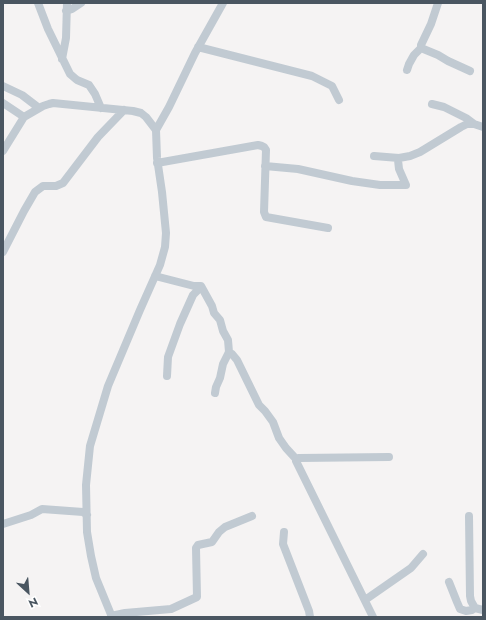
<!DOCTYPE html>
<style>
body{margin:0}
#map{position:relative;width:486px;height:620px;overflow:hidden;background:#f5f3f3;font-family:Jost,sans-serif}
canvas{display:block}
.frame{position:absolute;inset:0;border:4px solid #4a5661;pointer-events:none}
.north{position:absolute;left:8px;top:572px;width:40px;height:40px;-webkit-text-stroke:3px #fff;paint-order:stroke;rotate:154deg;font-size:11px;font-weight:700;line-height:16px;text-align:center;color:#4a5661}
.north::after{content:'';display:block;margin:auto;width:14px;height:18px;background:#4a5661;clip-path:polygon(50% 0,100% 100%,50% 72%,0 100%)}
</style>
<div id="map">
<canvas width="486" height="620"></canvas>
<div class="frame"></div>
<div class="north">N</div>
</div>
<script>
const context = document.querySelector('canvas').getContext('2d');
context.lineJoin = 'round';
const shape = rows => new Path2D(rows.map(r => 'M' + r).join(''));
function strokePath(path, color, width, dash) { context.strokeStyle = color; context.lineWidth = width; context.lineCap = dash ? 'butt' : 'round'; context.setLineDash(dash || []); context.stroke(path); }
const minor = shape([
 [38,3,48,29,70,74,77,80,89,85,95,94,101,108],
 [438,3,431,24,421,45,421,48,438,55,448,61,470,71],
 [66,11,72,9,81,3],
 [198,47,312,76,332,86,339,100],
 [62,59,66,38,67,3],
 [407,70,409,64,414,55,421,48],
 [3,86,22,95,39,108],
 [3,103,24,117],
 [474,124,483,127],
 [3,151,24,117,43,106,49,104,53,103,133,111,141,113,146,117,156,130],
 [399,158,410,156,420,152,461,127,467,124,474,124,466,118,444,107,432,104],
 [157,163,258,145,262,146,264,147,266,150,264,212,266,217,328,228],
 [265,166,298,169,352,181,380,185,406,185,399,169,398,160,399,158,374,156],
 [3,252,24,211,35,192,43,186,56,186,63,183,98,137,124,110],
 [155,276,194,286,196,287,197,289,197,291,193,295,180,324,168,357,167,376],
 [195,286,201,286,212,306,214,313,220,320,223,331,228,340,229,352,232,354,237,360,259,405,265,411,273,422,279,438,286,448,297,460],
 [215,393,216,387,220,378,223,364,229,352],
 [469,516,470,596,471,601,475,608,483,610],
 [3,524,31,515,42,509,83,512,87,515],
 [284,532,283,544,309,611,310,617],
 [449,582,457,602,460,609,466,611,472,610,475,608],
 [365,600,411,568,423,554],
 [111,616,125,613,171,609,197,597,196,548,198,545,212,542,219,532,225,527,252,516],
 [112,617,96,578,91,556,87,532,86,485,90,446,108,386,140,310,160,265,165,247,166,233,162,192,157,158,156,130,169,107,195,53,223,3],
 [373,617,296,461,298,458,299,458,389,457]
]);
strokePath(minor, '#c1cad2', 8);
</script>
